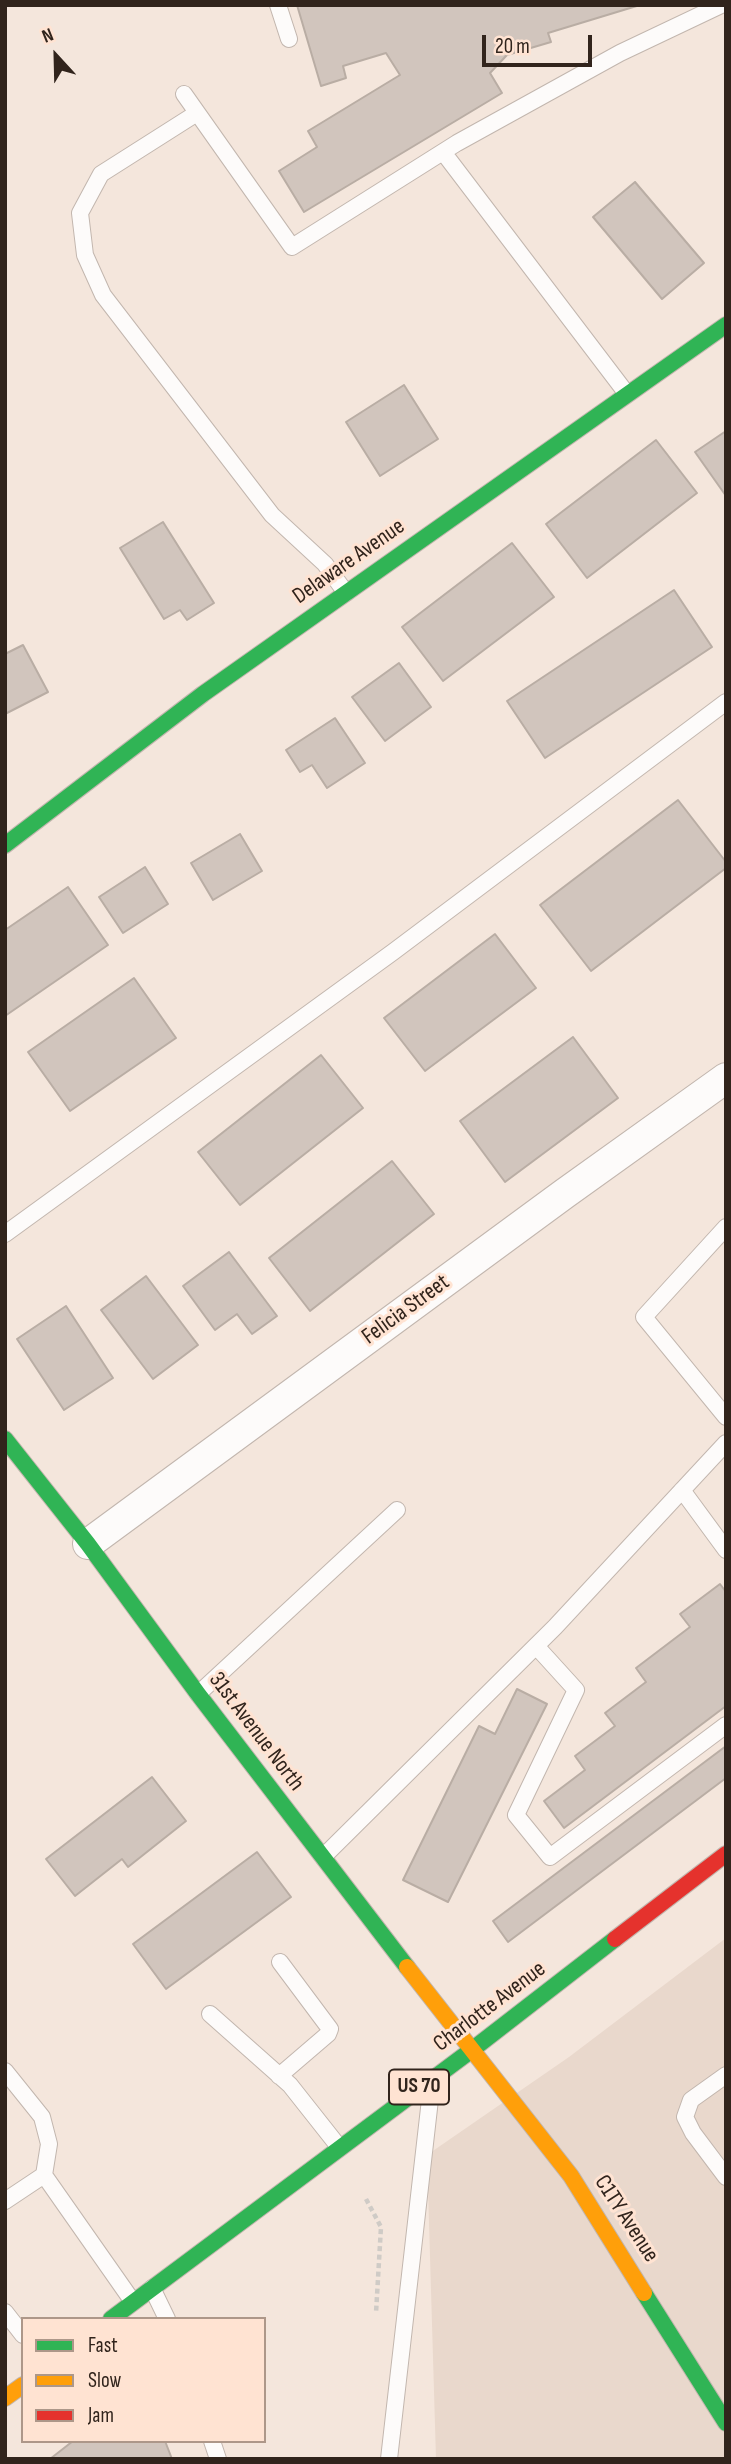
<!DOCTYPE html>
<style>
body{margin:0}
#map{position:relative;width:731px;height:2464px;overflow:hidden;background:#f4e6dc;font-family:"Sofia Sans Condensed",sans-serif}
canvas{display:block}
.frame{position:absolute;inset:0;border:7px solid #31241c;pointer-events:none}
.legend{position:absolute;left:21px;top:2317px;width:245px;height:126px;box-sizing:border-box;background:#ffe3d2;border:2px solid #ad9789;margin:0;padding:9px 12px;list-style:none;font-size:21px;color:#31241c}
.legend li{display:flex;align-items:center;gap:14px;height:35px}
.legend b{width:35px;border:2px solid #ad9789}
.north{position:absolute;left:21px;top:21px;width:70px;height:70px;-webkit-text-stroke:5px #ffe3d2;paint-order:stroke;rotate:338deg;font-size:19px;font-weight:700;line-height:28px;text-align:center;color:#31241c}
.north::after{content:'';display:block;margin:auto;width:24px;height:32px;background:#31241c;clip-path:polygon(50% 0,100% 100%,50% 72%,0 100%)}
.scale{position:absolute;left:482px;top:35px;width:110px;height:32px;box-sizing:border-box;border:4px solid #31241c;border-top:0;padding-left:9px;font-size:21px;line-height:24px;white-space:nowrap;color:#31241c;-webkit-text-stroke:5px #ffe3d2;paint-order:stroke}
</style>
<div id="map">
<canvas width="731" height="2464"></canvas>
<div class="frame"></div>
<ul class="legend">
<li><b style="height:9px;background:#30b455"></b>Fast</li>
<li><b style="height:9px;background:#ff9f0a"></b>Slow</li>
<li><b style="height:9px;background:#e5322d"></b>Jam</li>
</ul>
<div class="north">N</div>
<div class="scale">20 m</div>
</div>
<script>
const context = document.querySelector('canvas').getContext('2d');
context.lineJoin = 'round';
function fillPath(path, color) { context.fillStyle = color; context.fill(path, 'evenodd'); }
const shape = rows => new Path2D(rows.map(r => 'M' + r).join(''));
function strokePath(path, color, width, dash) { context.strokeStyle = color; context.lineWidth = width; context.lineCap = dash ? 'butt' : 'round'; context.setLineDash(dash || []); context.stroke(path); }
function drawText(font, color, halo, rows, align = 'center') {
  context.font = font + ' "Sofia Sans Condensed",sans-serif'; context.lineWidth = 6; context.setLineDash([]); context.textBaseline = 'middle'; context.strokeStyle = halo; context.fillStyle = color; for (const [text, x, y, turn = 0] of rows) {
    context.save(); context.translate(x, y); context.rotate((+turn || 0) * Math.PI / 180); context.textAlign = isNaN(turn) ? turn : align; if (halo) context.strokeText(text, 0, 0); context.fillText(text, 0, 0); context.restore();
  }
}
const commercial = shape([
 [726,1938,726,2459,436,2459,427,2155,569,2057]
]);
const building = shape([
 [297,5,640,5,548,33,551,42,507,55,490,73,502,93,304,212,279,171,317,147,308,131,400,75,386,53,343,66,346,78,321,86,297,5],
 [635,182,704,263,662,299,593,217,635,182],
 [404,385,438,439,380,476,346,422,404,385],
 [726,431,726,496,695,452,726,431],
 [656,440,697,493,587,578,546,524,656,440],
 [163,522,214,603,187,620,180,610,164,619,120,548,163,522],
 [512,543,554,597,443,681,402,627,512,543],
 [674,590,712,647,545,758,507,701,674,590],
 [23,645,48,692,5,714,5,654,23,645],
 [399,663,431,707,385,741,352,697,399,663],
 [335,718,365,763,327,788,312,765,300,772,286,750,335,718],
 [678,800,726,862,726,868,591,971,540,905,678,800],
 [240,834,262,871,213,900,191,863,240,834],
 [145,867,168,904,123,933,99,897,145,867],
 [68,887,108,945,5,1016,5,930,68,887],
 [495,934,536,988,425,1071,384,1018,495,934],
 [134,978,176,1038,70,1111,28,1052,134,978],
 [573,1037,618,1098,505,1182,460,1121,573,1037],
 [321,1055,363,1108,240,1205,198,1152,321,1055],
 [392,1161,434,1214,310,1311,269,1258,392,1161],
 [229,1252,277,1316,252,1334,237,1314,215,1330,183,1286,229,1252],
 [146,1276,198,1345,153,1379,101,1310,146,1276],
 [66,1306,113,1378,64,1410,17,1339,66,1306],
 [720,1584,726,1592,726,1706,564,1828,544,1801,585,1770,575,1756,615,1726,605,1713,646,1682,636,1668,690,1627,680,1614,720,1584],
 [517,1689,547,1704,448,1902,403,1880,479,1726,495,1734,517,1689],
 [726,1746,726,1778,508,1942,493,1921,726,1746],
 [152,1777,186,1821,128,1867,122,1859,75,1896,46,1859,152,1777],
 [257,1852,291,1897,166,1989,133,1944,257,1852],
 [73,2441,165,2441,172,2459,50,2459,73,2441]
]);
const path = shape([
 [366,2199,381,2227,376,2313]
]);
const lane = shape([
 [278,5,289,39],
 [184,94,292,247,457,143,620,53,721,5],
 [197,113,101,174,80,213,85,255,103,295,272,515,325,564,346,593],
 [443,152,627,394],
 [726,1227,644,1317,726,1417],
 [5,1234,393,952,726,702],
 [682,1490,726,1550],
 [536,1646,576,1690,516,1815,550,1857,726,1725],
 [198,1694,397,1510],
 [323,1857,555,1627,726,1443],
 [210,2014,290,2085,339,2147],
 [5,2071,42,2117,49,2144,44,2175],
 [726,2075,691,2100,685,2117,693,2133,726,2177],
 [279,2076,328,2034,330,2029,280,1962],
 [5,2201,44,2175,133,2302],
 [152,2288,167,2319],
 [5,2312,23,2335],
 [212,2441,218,2459],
 [389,2459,432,2082]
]);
const street = shape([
 [88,1544,564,1194,726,1078]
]);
const fast = shape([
 [5,845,203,694,726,325],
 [5,1439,88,1544,198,1694,407,1967],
 [644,2293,726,2423],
 [111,2319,473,2049,615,1939]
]);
const slow = shape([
 [407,1967,571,2176,644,2293],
 [5,2398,23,2385]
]);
const jam = shape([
 [615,1939,726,1854]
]);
const shields = [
 [419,2087,60]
];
const shieldNames = [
 ["US 70",419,2087]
];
const streetNames = [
 ["Delaware Avenue",349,562,-35],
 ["Felicia Street",406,1310,-36],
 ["31st Avenue North",256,1732,53],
 ["Charlotte Avenue",490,2007,-37],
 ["C1TY Avenue",626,2219,57]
];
fillPath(commercial, '#e9d8cc');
fillPath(building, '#d1c5bd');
strokePath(building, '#b9ada4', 2);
strokePath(lane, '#c2b6ae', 18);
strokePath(street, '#c2b6ae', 32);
strokePath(fast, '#c2b6ae', 18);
strokePath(slow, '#c2b6ae', 18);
strokePath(jam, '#c2b6ae', 18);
strokePath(path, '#cfcbc6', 4.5, [5, 3.5]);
strokePath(lane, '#fdfbfa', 16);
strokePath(street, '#fdfbfa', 30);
strokePath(fast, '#30b455', 16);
strokePath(slow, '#ff9f0a', 16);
strokePath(jam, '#e5322d', 16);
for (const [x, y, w] of shields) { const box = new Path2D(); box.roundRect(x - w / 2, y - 17.5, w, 35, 5); context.fillStyle = '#ffe3d2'; context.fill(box); strokePath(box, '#31241c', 2); }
drawText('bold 21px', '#31241c', null, shieldNames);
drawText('23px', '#31241c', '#ffe3d2', streetNames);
</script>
